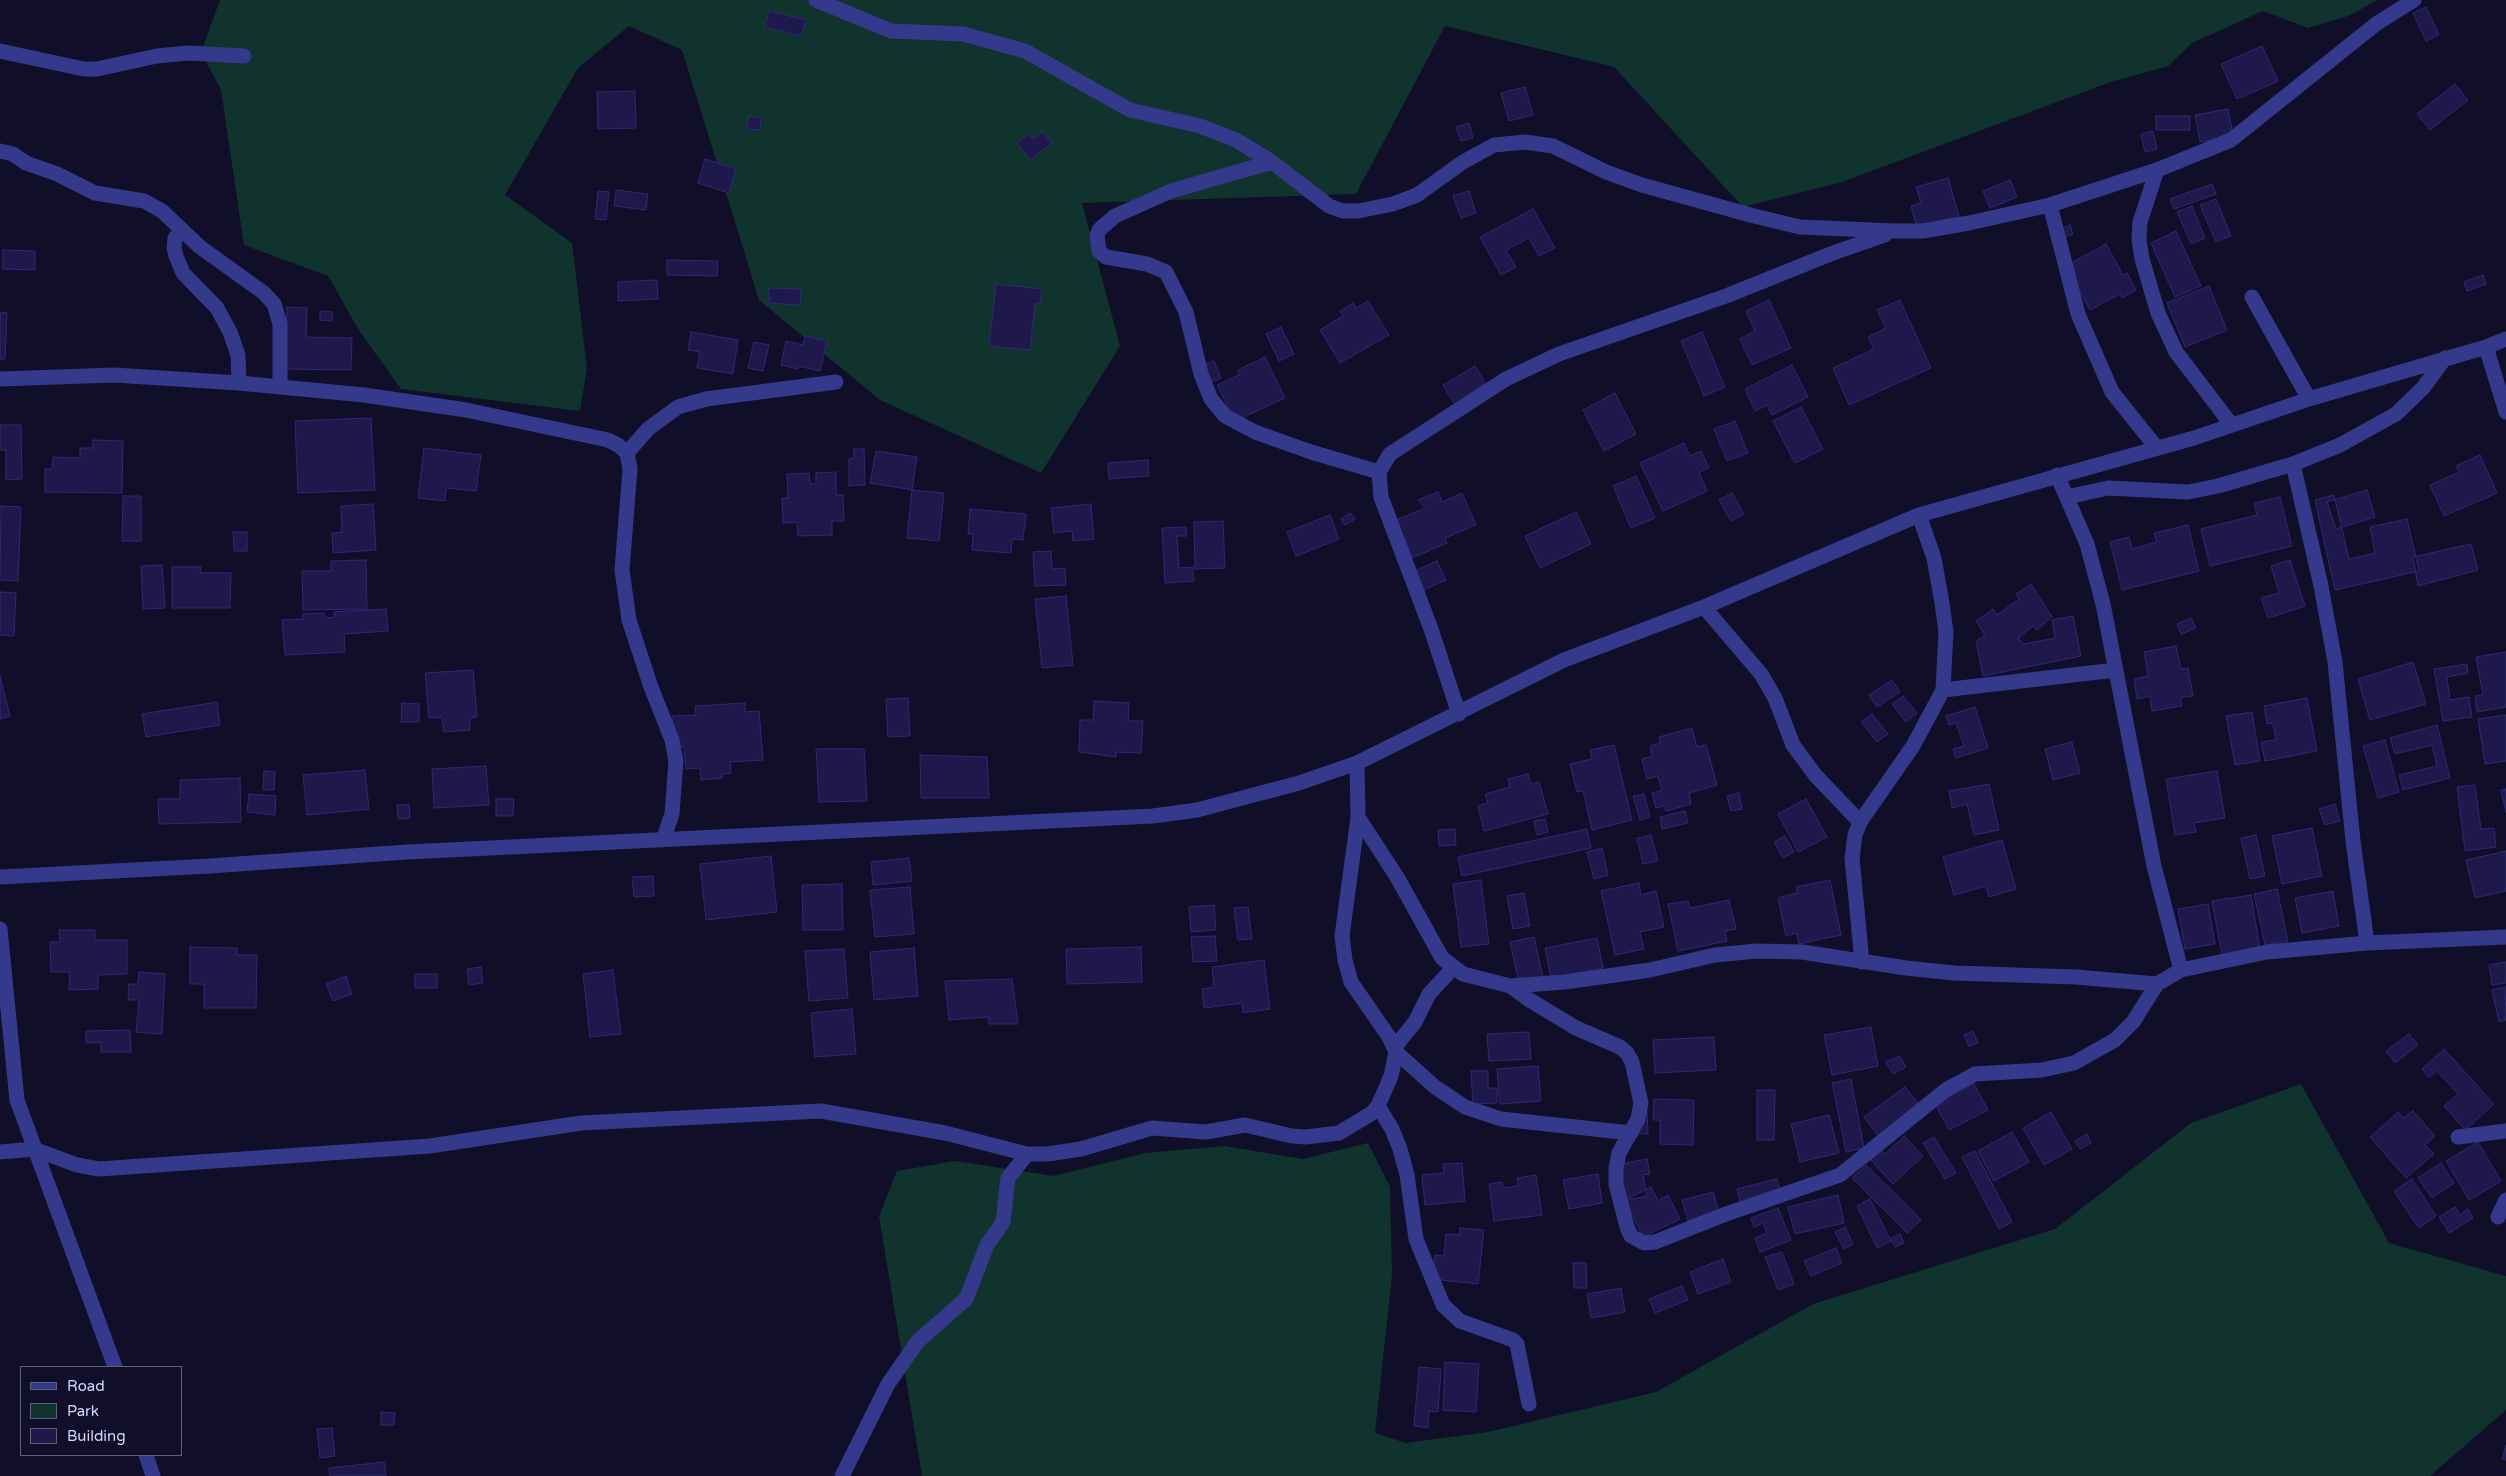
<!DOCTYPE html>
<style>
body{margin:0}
#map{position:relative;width:2506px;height:1476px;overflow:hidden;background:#100e28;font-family:"Varela Round",sans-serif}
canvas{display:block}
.legend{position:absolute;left:20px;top:1366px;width:162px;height:90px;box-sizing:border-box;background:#100e28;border:1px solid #5f5e7e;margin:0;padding:6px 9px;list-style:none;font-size:15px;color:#d6d5ff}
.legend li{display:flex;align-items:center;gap:10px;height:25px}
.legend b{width:25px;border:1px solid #5f5e7e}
</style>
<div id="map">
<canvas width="2506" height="1476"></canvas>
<ul class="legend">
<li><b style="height:6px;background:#35398b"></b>Road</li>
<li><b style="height:14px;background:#10332e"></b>Park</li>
<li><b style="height:14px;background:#1e184b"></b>Building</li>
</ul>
</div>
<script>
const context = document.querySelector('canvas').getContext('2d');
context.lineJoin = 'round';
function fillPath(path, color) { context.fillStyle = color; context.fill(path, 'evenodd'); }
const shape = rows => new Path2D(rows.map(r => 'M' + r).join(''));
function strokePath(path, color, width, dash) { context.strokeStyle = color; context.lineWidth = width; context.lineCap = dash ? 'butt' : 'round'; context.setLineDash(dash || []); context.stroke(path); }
const green = shape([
 [220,0,2378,0,2348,16,2308,28,2263,11,2192,43,2168,66,2108,83,1842,182,1743,207,1614,67,1445,26,1356,194,1082,203,1120,346,1041,473,880,400,759,300,682,50,629,26,578,68,505,195,572,243,587,368,580,411,401,389,360,332,328,276,244,245,221,90,201,52],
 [2301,1084,2389,1243,2506,1276,2506,1410,2430,1476,922,1476,879,1216,897,1171,955,1161,1054,1176,1145,1153,1225,1146,1303,1159,1368,1143,1390,1187,1392,1275,1375,1433,1406,1443,1488,1432,1656,1392,1813,1304,2055,1229,2191,1123]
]);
const building = shape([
 [2426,7,2439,35,2426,41,2413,13,2426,7],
 [769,11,806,20,801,36,765,27,769,11],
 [2262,46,2278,81,2237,99,2221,64,2262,46],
 [2455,84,2468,100,2430,130,2417,114,2455,84],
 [1525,87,1533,115,1509,121,1501,93,1525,87],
 [635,91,636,128,598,129,597,92,635,91],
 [2228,109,2233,136,2200,142,2195,115,2228,109],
 [749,116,761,118,760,130,747,129,749,116],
 [2156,116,2190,116,2190,130,2156,130,2156,116],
 [1469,123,1473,138,1461,141,1456,127,1469,123],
 [2153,131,2157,149,2145,152,2141,134,2153,131],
 [1043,132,1052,143,1030,160,1017,143,1030,134,1033,139,1043,132],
 [705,159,736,169,729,193,698,183,705,159],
 [1948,178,1959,216,1917,227,1911,206,1921,203,1916,187,1948,178],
 [2010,180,2017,197,1990,208,1983,191,2010,180],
 [2212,184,2216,194,2174,209,2170,199,2212,184],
 [616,190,648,194,646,210,614,206,616,190],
 [598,191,609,192,606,220,595,219,598,191],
 [1469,191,1476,213,1461,218,1453,196,1469,191],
 [2216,199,2231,236,2216,242,2200,205,2216,199],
 [2192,206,2205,238,2191,244,2177,212,2192,206],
 [1533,209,1555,248,1539,256,1529,238,1506,250,1516,267,1501,275,1480,237,1533,209],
 [2070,225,2073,234,2061,238,2058,230,2070,225],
 [2176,231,2201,286,2175,297,2151,243,2176,231],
 [2106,244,2123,275,2127,273,2136,290,2122,298,2120,294,2090,310,2066,266,2106,244],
 [3,250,35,251,35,270,3,269,3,250],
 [667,260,718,261,717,276,667,275,667,260],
 [2483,275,2486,284,2467,291,2464,282,2483,275],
 [657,280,658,299,618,301,618,282,657,280],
 [996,284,1042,289,1040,303,1035,303,1030,350,989,346,996,284],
 [2209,286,2227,330,2185,347,2167,303,2209,286],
 [769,288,801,289,800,305,769,303,769,288],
 [1769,300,1791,348,1752,365,1740,339,1755,331,1746,311,1769,300],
 [1900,300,1931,368,1849,405,1833,368,1874,349,1868,337,1886,328,1877,310,1900,300],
 [1368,301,1389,335,1340,363,1320,330,1343,316,1340,311,1353,303,1356,308,1368,301],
 [287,307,307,308,306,337,352,338,351,370,285,369,287,307],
 [320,311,333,312,332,321,320,320,320,311],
 [0,312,7,313,5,359,0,359,0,312],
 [1281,327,1294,354,1279,361,1266,334,1281,327],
 [691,332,738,340,733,374,697,368,700,352,688,350,691,332],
 [1702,332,1725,387,1704,396,1681,341,1702,332],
 [805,336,827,341,820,371,798,366,798,369,781,365,786,341,803,345,805,336],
 [754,342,769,345,763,371,748,368,754,342],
 [1265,357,1285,398,1235,421,1217,385,1239,375,1238,370,1265,357],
 [1214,361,1221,378,1212,382,1204,365,1214,361],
 [1792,365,1808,397,1772,415,1767,405,1755,411,1745,389,1792,365],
 [1475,366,1487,386,1455,405,1443,385,1475,366],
 [1615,393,1636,434,1604,451,1583,410,1615,393],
 [1801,407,1823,449,1795,463,1773,421,1801,407],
 [371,418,375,490,298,493,295,421,371,418],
 [1735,421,1748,453,1727,461,1714,429,1735,421],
 [0,425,21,425,22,479,6,480,6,450,0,450,0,425],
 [93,440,123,441,122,493,45,492,45,469,52,469,53,457,80,458,80,448,93,448,93,440],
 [1684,443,1690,456,1701,451,1709,468,1699,472,1707,491,1663,511,1640,463,1684,443],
 [424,448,481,455,476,491,446,488,445,501,418,498,424,448],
 [854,449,864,449,865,485,849,486,849,459,854,458,854,449],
 [876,451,917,457,912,490,870,483,876,451],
 [2480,455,2497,493,2444,516,2430,485,2459,472,2456,466,2480,455],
 [1148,460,1149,476,1109,479,1108,463,1148,460],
 [836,472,836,495,843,495,844,521,832,521,832,535,798,536,797,522,783,523,782,498,788,498,787,474,809,473,810,484,816,483,816,473,836,472],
 [1636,476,1655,518,1631,528,1613,486,1636,476],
 [912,490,944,493,939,541,907,538,912,490],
 [2367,490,2375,517,2336,529,2327,502,2367,490],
 [1438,492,1442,502,1462,493,1476,525,1445,538,1447,543,1412,558,1396,520,1425,508,1418,500,1438,492],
 [1732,493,1744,514,1731,521,1719,500,1732,493],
 [2334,495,2349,559,2375,553,2370,527,2407,519,2419,571,2335,590,2315,500,2334,495],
 [123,496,141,496,141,541,122,541,123,496],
 [2280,497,2292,546,2210,566,2201,529,2257,515,2254,503,2280,497],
 [373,504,376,550,333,553,332,533,342,532,341,506,373,504],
 [1091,504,1094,539,1073,541,1072,531,1054,533,1051,508,1091,504],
 [1,506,21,507,18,581,0,580,1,506],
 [970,509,1026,514,1023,540,1012,539,1011,553,972,550,973,534,968,534,970,509],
 [1576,512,1591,544,1540,568,1525,536,1576,512],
 [1350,513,1355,519,1345,525,1341,519,1350,513],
 [1330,515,1339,539,1296,556,1287,532,1330,515],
 [1223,521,1225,568,1195,569,1194,522,1223,521],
 [2188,525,2199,571,2122,590,2110,542,2129,537,2132,549,2157,542,2154,533,2188,525],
 [1186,527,1187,536,1177,536,1179,568,1193,567,1194,581,1165,583,1162,528,1186,527],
 [233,532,247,532,247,551,234,551,233,532],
 [2471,544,2478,570,2418,586,2413,557,2471,544],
 [1051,551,1052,569,1065,568,1066,585,1035,586,1033,552,1051,551],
 [366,560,367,609,303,610,302,571,331,571,331,561,366,560],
 [2290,560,2305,606,2268,618,2261,598,2279,593,2271,566,2290,560],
 [1437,561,1446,580,1419,592,1410,573,1437,561],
 [162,565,165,608,143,609,141,566,162,565],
 [172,567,201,567,200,573,231,573,230,608,172,608,172,567],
 [2031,584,2052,617,2037,630,2033,626,2018,638,2024,644,2055,638,2052,620,2073,616,2081,656,1983,676,1976,641,1985,635,1976,621,1993,609,1997,615,2019,599,2016,594,2031,584],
 [0,592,16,593,14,636,0,635,0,592],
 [1066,596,1073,665,1042,668,1035,599,1066,596],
 [386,609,388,631,344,634,345,652,285,655,282,620,303,619,302,614,324,613,325,618,335,617,334,612,386,609],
 [2191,618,2196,628,2181,634,2177,624,2191,618],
 [2176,646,2181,669,2188,668,2193,696,2180,698,2182,706,2152,711,2150,696,2137,699,2134,679,2148,676,2144,652,2176,646],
 [2506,652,2506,707,2477,712,2475,696,2483,695,2476,657,2506,652],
 [2413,662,2426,704,2370,720,2358,679,2413,662],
 [2467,664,2468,673,2447,677,2450,700,2469,697,2472,717,2443,721,2434,669,2467,664],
 [473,670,477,717,470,718,470,730,444,732,442,717,429,718,425,673,473,670],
 [0,676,10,716,0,719,0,676],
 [1892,680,1900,692,1877,707,1869,695,1892,680],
 [1903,696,1917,713,1906,722,1892,704,1903,696],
 [908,698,910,736,888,737,886,699,908,698],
 [2307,698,2317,751,2265,761,2261,742,2276,740,2273,723,2267,724,2264,706,2307,698],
 [1094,701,1129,703,1128,721,1143,721,1141,753,1116,752,1116,757,1079,752,1080,720,1093,720,1094,701],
 [217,702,220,725,146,737,142,714,217,702],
 [402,703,419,704,419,722,401,722,402,703],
 [745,703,745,712,759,711,763,760,730,762,731,773,722,774,722,778,701,780,700,768,686,769,684,747,675,747,672,716,696,715,695,706,745,703],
 [1975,707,1988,748,1956,758,1953,749,1964,746,1956,723,1949,725,1946,716,1975,707],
 [2252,712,2260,761,2235,765,2226,716,2252,712],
 [1872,714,1888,734,1877,742,1861,722,1872,714],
 [2506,715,2506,761,2485,764,2478,719,2506,715],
 [2437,725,2450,778,2403,790,2399,775,2437,766,2432,745,2395,754,2390,738,2437,725],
 [1692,728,1697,747,1706,745,1717,785,1689,793,1691,804,1666,811,1664,806,1656,808,1652,793,1662,790,1658,776,1647,779,1642,759,1652,756,1650,746,1660,743,1659,737,1692,728],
 [2385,740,2399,792,2378,798,2363,746,2385,740],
 [2072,742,2080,773,2053,780,2045,749,2072,742],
 [1614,745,1632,820,1592,830,1583,791,1577,792,1570,764,1592,759,1590,750,1614,745],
 [816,749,864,749,867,801,819,802,816,749],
 [920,755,987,757,989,798,921,798,920,755],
 [486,766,489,805,434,808,432,769,486,766],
 [365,770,369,809,307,815,303,775,365,770],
 [264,771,275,772,274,790,263,790,264,771],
 [2217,771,2225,818,2194,823,2196,832,2175,835,2166,779,2217,771],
 [1528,774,1531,784,1539,782,1548,814,1484,831,1478,806,1488,803,1485,794,1510,787,1508,779,1528,774],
 [240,778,241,822,159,824,158,799,180,799,180,780,240,778],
 [1989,784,1999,830,1974,835,1967,804,1952,808,1949,791,1989,784],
 [2475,785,2481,829,2494,828,2496,847,2465,851,2457,787,2475,785],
 [2506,789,2506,813,2501,790,2506,789],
 [1739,793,1742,809,1731,811,1727,796,1739,793],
 [249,794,276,796,275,815,247,812,249,794],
 [1644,794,1650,817,1640,820,1633,796,1644,794],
 [496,799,514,799,513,816,496,816,496,799],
 [1806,799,1827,837,1798,852,1778,814,1806,799],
 [2335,804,2340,821,2325,825,2319,809,2335,804],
 [397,805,409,805,410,818,398,819,397,805],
 [1685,811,1688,823,1662,829,1660,817,1685,811],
 [1545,819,1548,832,1537,835,1534,821,1545,819],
 [2312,828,2322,876,2282,884,2272,836,2312,828],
 [1455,829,1456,845,1439,846,1438,830,1455,829],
 [1587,829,1591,848,1462,876,1458,857,1587,829],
 [1651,835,1658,861,1643,864,1637,838,1651,835],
 [2256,835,2265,876,2250,879,2241,838,2256,835],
 [1785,836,1794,852,1783,858,1774,842,1785,836],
 [2002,840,2016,889,1989,897,1986,886,1954,895,1943,857,2002,840],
 [1602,848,1608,875,1594,879,1587,852,1602,848],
 [2506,851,2506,891,2475,898,2466,860,2506,851],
 [771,856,777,912,706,920,700,864,771,856],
 [909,858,912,881,873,885,871,862,909,858],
 [653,876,654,896,634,897,632,877,653,876],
 [1481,880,1489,944,1461,947,1453,884,1481,880],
 [1830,880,1841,935,1799,944,1797,933,1786,936,1778,898,1797,893,1796,887,1830,880],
 [1639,883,1641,895,1656,891,1664,927,1640,932,1644,949,1615,955,1601,891,1639,883],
 [842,884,843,930,803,930,802,885,842,884],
 [910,887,914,934,875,937,870,890,910,887],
 [2277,889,2288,941,2265,945,2254,894,2277,889],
 [2333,891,2339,926,2302,933,2295,898,2333,891],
 [1524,893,1530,926,1513,929,1507,896,1524,893],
 [2251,895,2260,949,2222,955,2212,901,2251,895],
 [1729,900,1736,929,1725,931,1727,941,1678,951,1668,904,1688,901,1690,908,1729,900],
 [2208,904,2215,944,2185,949,2178,909,2208,904],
 [1214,905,1216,930,1191,932,1189,907,1214,905],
 [1248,907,1252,939,1238,940,1234,908,1248,907],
 [59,930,95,930,95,940,127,940,127,974,98,975,98,989,69,990,70,972,51,972,50,942,60,942,59,930],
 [1215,936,1217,961,1193,962,1191,937,1215,936],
 [1534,937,1543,978,1519,983,1510,942,1534,937],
 [1597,938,1603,968,1551,978,1545,948,1597,938],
 [190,947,237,948,237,955,257,955,256,1008,204,1008,204,984,190,984,190,947],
 [1141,947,1142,982,1067,984,1066,949,1141,947],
 [914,948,918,996,874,1000,870,952,914,948],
 [844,949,848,998,809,1001,805,951,844,949],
 [1264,960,1270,1009,1243,1013,1242,1003,1204,1008,1202,989,1214,987,1212,967,1264,960],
 [2506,962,2506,983,2492,985,2489,965,2506,962],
 [481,967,483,983,469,985,467,969,481,967],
 [613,970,621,1034,590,1037,583,974,613,970],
 [139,972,165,974,162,1034,136,1032,139,1000,128,1000,129,984,138,984,139,972],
 [415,974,437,974,437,988,415,988,415,974],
 [346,976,352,994,333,1001,326,984,346,976],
 [1012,979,1018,1024,989,1024,989,1017,949,1020,945,981,1012,979],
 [2505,987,2506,1020,2499,1022,2492,990,2505,987],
 [852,1009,856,1054,815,1057,811,1013,852,1009],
 [1871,1027,1878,1066,1832,1075,1824,1035,1871,1027],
 [130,1030,131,1052,101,1052,100,1042,86,1043,86,1031,130,1030],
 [1973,1031,1978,1043,1969,1046,1964,1035,1973,1031],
 [1529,1032,1531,1059,1489,1061,1487,1034,1529,1032],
 [2409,1034,2418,1045,2395,1063,2386,1051,2409,1034],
 [1714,1037,1716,1070,1655,1073,1653,1040,1714,1037],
 [2444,1049,2494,1104,2465,1130,2444,1106,2458,1094,2437,1071,2429,1077,2422,1069,2444,1049],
 [1900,1056,1906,1067,1893,1074,1886,1062,1900,1056],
 [1538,1066,1541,1101,1500,1104,1497,1069,1538,1066],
 [1471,1071,1488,1071,1488,1088,1497,1088,1497,1103,1473,1104,1471,1071],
 [1851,1079,1864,1148,1846,1152,1832,1083,1851,1079],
 [1974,1084,1988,1110,1949,1130,1935,1104,1974,1084],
 [1905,1087,1920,1106,1878,1136,1864,1117,1905,1087],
 [1757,1090,1775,1090,1774,1140,1757,1140,1757,1090],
 [1654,1099,1694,1100,1693,1145,1660,1144,1660,1120,1653,1120,1654,1099],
 [2413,1111,2435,1136,2425,1145,2434,1154,2406,1178,2370,1137,2398,1112,2404,1118,2413,1111],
 [1634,1112,1647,1112,1648,1134,1634,1134,1634,1112],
 [2051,1112,2072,1149,2044,1165,2023,1128,2051,1112],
 [1829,1115,1839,1153,1800,1162,1791,1124,1829,1115],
 [2012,1132,2029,1162,1994,1181,1978,1151,2012,1132],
 [2087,1134,2091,1143,2080,1149,2075,1141,2087,1134],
 [1904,1136,1923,1156,1893,1184,1869,1158,1879,1148,1885,1154,1904,1136],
 [1934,1137,1956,1173,1945,1179,1923,1143,1934,1137],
 [2478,1142,2501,1181,2469,1200,2446,1161,2478,1142],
 [1975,1151,2012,1222,1999,1229,1962,1157,1975,1151],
 [1647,1159,1650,1174,1643,1175,1647,1196,1623,1201,1616,1165,1647,1159],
 [1462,1163,1465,1201,1425,1205,1422,1175,1444,1173,1443,1164,1462,1163],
 [2441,1163,2454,1183,2432,1198,2418,1178,2441,1163],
 [1866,1165,1921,1220,1907,1233,1852,1178,1866,1165],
 [1598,1174,1602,1203,1569,1209,1563,1180,1598,1174],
 [1536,1175,1542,1215,1494,1221,1489,1184,1502,1182,1503,1188,1518,1186,1517,1178,1536,1175],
 [1777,1179,1780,1192,1740,1202,1737,1189,1777,1179],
 [2412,1179,2436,1216,2419,1228,2394,1191,2412,1179],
 [1651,1187,1658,1201,1668,1195,1680,1219,1643,1237,1625,1200,1651,1187],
 [1713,1192,1719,1212,1688,1221,1682,1200,1713,1192],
 [1838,1195,1844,1223,1795,1234,1788,1207,1838,1195],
 [1870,1199,1891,1241,1877,1248,1857,1206,1870,1199],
 [2455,1207,2460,1215,2468,1209,2473,1218,2449,1233,2439,1217,2455,1207],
 [1778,1208,1791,1240,1760,1252,1755,1238,1767,1233,1763,1223,1754,1227,1751,1218,1778,1208],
 [1845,1227,1853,1244,1844,1249,1835,1232,1845,1227],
 [1460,1228,1484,1230,1478,1284,1432,1279,1435,1255,1444,1256,1446,1234,1460,1235,1460,1228],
 [1900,1234,1904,1243,1895,1247,1891,1238,1900,1234],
 [1836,1248,1842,1263,1811,1276,1804,1261,1836,1248],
 [1782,1252,1794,1284,1778,1290,1765,1257,1782,1252],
 [1723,1259,1731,1282,1698,1294,1690,1272,1723,1259],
 [1573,1263,1586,1263,1587,1288,1574,1288,1573,1263],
 [1682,1286,1688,1300,1655,1313,1649,1299,1682,1286],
 [1621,1288,1625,1312,1591,1318,1587,1294,1621,1288],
 [1445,1362,1479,1364,1476,1412,1443,1410,1445,1362],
 [1419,1367,1441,1369,1438,1412,1429,1411,1428,1428,1414,1426,1419,1367],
 [381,1412,395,1413,394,1425,381,1425,381,1412],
 [332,1428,335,1456,320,1458,317,1429,332,1428],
 [2506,1445,2506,1460,2502,1459,2506,1445],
 [384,1462,386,1476,330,1476,329,1468,384,1462]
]);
const minor = shape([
 [816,0,891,31,963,34,1025,51,1130,110,1200,126,1236,140,1272,162,1329,206,1343,211,1358,211,1393,204,1417,195,1463,162,1494,145,1525,142,1553,146,1606,172,1642,185,1754,216,1800,227,1895,231,1923,231,1969,223,2050,205,2157,170,2231,140,2376,24,2414,0],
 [0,51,84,69,97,69,157,56,188,53,244,56],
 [0,151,13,154,26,163,57,174,95,193,144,201,162,211,200,247,264,293,274,304,280,324,280,387],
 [1272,162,1171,191,1115,216,1099,230,1097,236,1099,251,1106,257,1147,264,1166,272,1186,312,1201,374,1211,399,1225,416,1255,432,1311,452,1379,472],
 [2157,170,2140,222,2139,239,2142,259,2158,313,2176,352,2231,424],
 [2050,205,2078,314,2112,392,2156,447],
 [183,231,175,238,174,248,176,256,183,273,217,308,230,332,238,355,239,383],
 [2252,297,2309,399],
 [2486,347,2506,412],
 [0,379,114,375,239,383,364,395,466,410,608,440,618,445,627,453,630,469,622,570,629,620,651,687,672,740,676,761,672,814,663,840],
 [627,453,648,429,678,407,706,399,836,382],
 [2293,464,2321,586,2335,662,2353,841,2367,943],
 [2057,475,2087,544,2103,604,2154,866,2181,970],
 [2067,497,2108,488,2188,492,2218,486,2293,464,2340,445,2396,414,2423,388,2445,358],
 [1704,607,1761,674,1775,698,1793,745,1816,776,1860,822],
 [1943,690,2116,670],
 [1459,714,1431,629,1381,497,1379,472,1390,454,1506,379,1559,354,1726,296,1833,253,1885,235],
 [1358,817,1397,877,1442,958,1463,974,1510,986,1565,982,1650,970,1715,955,1757,951,1802,952,1906,968,1954,973,2076,977,2157,984],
 [0,877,210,866,407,852,1153,816,1197,810,1299,783,1357,763,1564,660,1704,607,1919,515,2194,438,2309,399,2486,347,2506,339],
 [0,929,17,1100,115,1367],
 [1862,962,1852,858,1855,835,1860,822,1913,746,1943,690,1946,632,1942,603,1934,558,1919,515],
 [1510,986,1528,999,1576,1028,1620,1047,1627,1053,1632,1062,1641,1103,1638,1119,1619,1153,1616,1168,1616,1184,1627,1227,1631,1236,1644,1243,1655,1242,1726,1214,1840,1175,1947,1089,1975,1074,2042,1070,2074,1063,2115,1040,2133,1022,2157,984,2181,970,2267,952,2367,943,2506,937],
 [1394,1048,1415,1022,1429,994,1453,968],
 [1396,1052,1435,1087,1465,1107,1501,1119,1631,1133],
 [1378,1106,1392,1129,1400,1149,1407,1175,1416,1239,1443,1305,1460,1321,1513,1340,1517,1344,1529,1404],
 [2458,1137,2506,1131],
 [0,1152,34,1149,77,1165,99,1169,430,1146,581,1123,821,1111,945,1133,1027,1154,1047,1154,1081,1149,1152,1128,1206,1132,1245,1125,1292,1136,1306,1137,1339,1133,1372,1113,1378,1106,1391,1076,1396,1052,1389,1037,1351,982,1345,960,1342,936,1358,817,1357,763],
 [2498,1217,2506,1200],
 [146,1455,153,1476],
 [842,1476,888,1384,918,1341,966,1299,987,1245,1003,1222,1008,1178,1027,1154]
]);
fillPath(green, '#10332e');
fillPath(building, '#1e184b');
strokePath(building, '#312878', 1);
strokePath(minor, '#35398b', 15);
</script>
